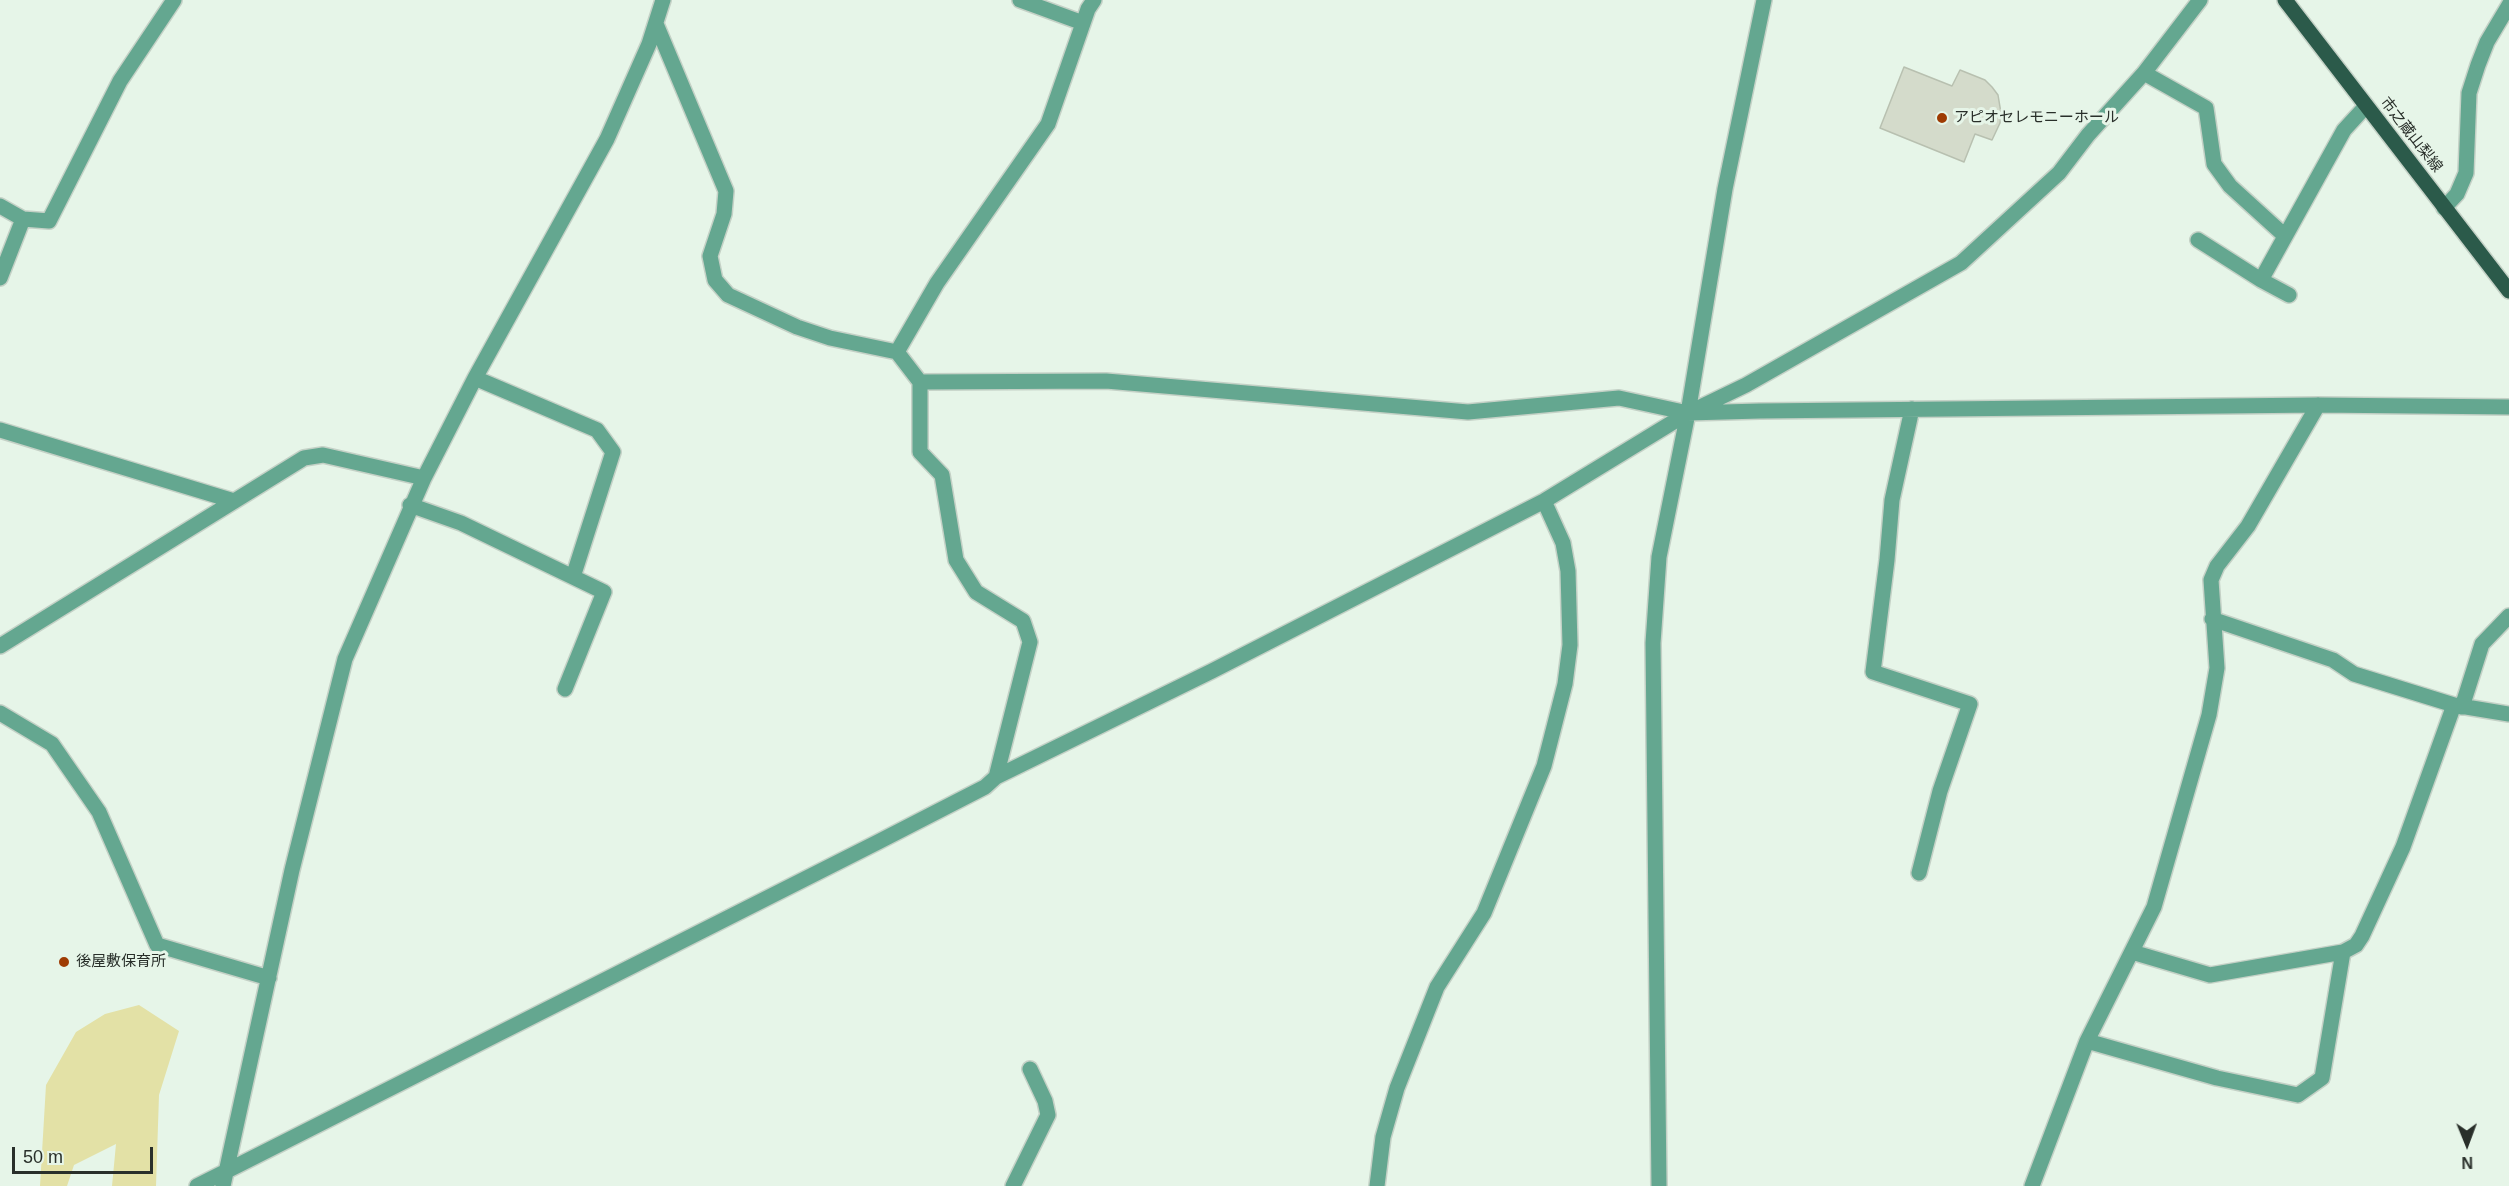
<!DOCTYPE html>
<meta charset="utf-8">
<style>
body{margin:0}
#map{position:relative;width:2509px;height:1186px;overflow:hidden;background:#e6f5e8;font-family:Helvetica,sans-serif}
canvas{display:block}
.north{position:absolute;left:2437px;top:1114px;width:60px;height:60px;-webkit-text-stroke:4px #e6f5e8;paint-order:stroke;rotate:179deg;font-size:16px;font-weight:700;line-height:24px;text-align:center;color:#292f2a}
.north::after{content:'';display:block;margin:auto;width:21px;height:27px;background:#292f2a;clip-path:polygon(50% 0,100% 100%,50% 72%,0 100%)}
.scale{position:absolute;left:12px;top:1147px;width:141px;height:27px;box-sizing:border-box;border:3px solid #292f2a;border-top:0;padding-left:8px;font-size:18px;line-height:21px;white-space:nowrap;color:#292f2a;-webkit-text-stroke:4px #e6f5e8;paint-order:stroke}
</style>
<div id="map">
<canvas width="2509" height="1186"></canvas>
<div class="north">N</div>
<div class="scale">50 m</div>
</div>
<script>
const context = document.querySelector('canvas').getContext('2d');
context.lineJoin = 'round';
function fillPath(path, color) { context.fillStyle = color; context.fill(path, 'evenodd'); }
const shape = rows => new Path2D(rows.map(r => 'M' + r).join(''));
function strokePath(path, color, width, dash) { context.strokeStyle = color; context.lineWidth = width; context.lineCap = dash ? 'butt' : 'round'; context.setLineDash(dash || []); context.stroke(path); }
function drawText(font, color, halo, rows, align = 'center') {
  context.font = font + ' Helvetica,"Noto Sans JP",sans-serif'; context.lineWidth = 6; context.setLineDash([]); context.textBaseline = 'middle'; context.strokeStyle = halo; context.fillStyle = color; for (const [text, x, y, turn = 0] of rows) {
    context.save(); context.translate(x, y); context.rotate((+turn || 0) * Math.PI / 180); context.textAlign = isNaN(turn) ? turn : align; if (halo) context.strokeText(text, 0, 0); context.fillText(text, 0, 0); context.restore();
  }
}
const green = shape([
 [139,1005,179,1031,159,1095,156,1186,112,1186,116,1144,74,1165,67,1186,40,1186,46,1085,76,1032,105,1014]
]);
const building = shape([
 [1904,67,1952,86,1960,70,1985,80,1992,87,1998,95,2001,113,2000,123,1992,140,1975,134,1964,162,1880,128,1904,67]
]);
const minor = shape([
 [1020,0,1083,23],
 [656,24,726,191,724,214,710,256,715,280,728,295,797,327,830,338,897,352,920,382,920,452,942,475,956,560,976,592,1023,621,1030,642,996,777],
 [2144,73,2206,108,2214,164,2230,186,2285,236],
 [0,206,23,219,0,278],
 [2444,208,2457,194,2466,173,2469,93,2478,65,2487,42,2509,5],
 [23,219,49,221,120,81,174,0],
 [2198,240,2261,280,2344,130,2366,106],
 [2261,280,2289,295],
 [897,352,937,283,1048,124,1088,9,1094,0],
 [475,378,597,430,613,452,573,577],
 [920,382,1106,381,1468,412,1619,398,1688,413,1760,411,2318,405,2509,407],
 [1912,409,1892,500,1887,560,1873,672,1970,704,1940,791,1919,873],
 [0,430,234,501],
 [410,505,461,523,604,592,565,689],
 [2212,619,2333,660,2354,674,2454,705,2509,714],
 [0,646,304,458,323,455,424,478],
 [2462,707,2482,644,2509,616],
 [0,713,52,744,99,812,157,945,269,978],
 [2132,952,2210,975,2343,952,2356,945,2362,936,2403,847,2454,705],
 [2087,1041,2217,1078,2298,1095,2322,1078,2343,952],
 [197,1186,878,842,985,787,996,777,1212,671,1544,501,1688,413,1746,385,1961,263,2059,173,2088,135,2144,73,2200,0],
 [223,1186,292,870,345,659,424,478,475,378,607,139,649,44,663,0],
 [1013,1186,1048,1115,1045,1101,1030,1069],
 [1377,1186,1383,1137,1397,1088,1437,987,1484,913,1544,766,1565,684,1570,645,1568,571,1563,543,1544,501],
 [1659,1186,1653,643,1659,557,1688,413,1725,189,1764,0],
 [2032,1186,2087,1041,2154,907,2209,715,2217,668,2211,580,2217,566,2248,526,2318,405]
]);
const major = shape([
 [2285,0,2509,291]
]);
const markers = [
 [1942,118,6,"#9e3b03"],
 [64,962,6,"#9e3b03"]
];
const poiNames = [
 ["アピオセレモニーホール",1954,118],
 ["後屋敷保育所",76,962]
];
const streetNames = [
 ["市之蔵山梨線",2411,135,52]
];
fillPath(green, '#e3e1a6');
fillPath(building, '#d4dbcb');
strokePath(building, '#b8c0b0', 1.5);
strokePath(minor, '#c4d1c6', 18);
strokePath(major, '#c4d1c6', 18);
strokePath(minor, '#64a790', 15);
strokePath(major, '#2b5a4a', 15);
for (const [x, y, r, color] of markers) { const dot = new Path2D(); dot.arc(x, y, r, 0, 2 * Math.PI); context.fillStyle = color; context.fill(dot); strokePath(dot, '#e6f5e8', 2); }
drawText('15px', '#292f2a', '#e6f5e8', poiNames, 'left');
drawText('15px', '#292f2a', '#e6f5e8', streetNames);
</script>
